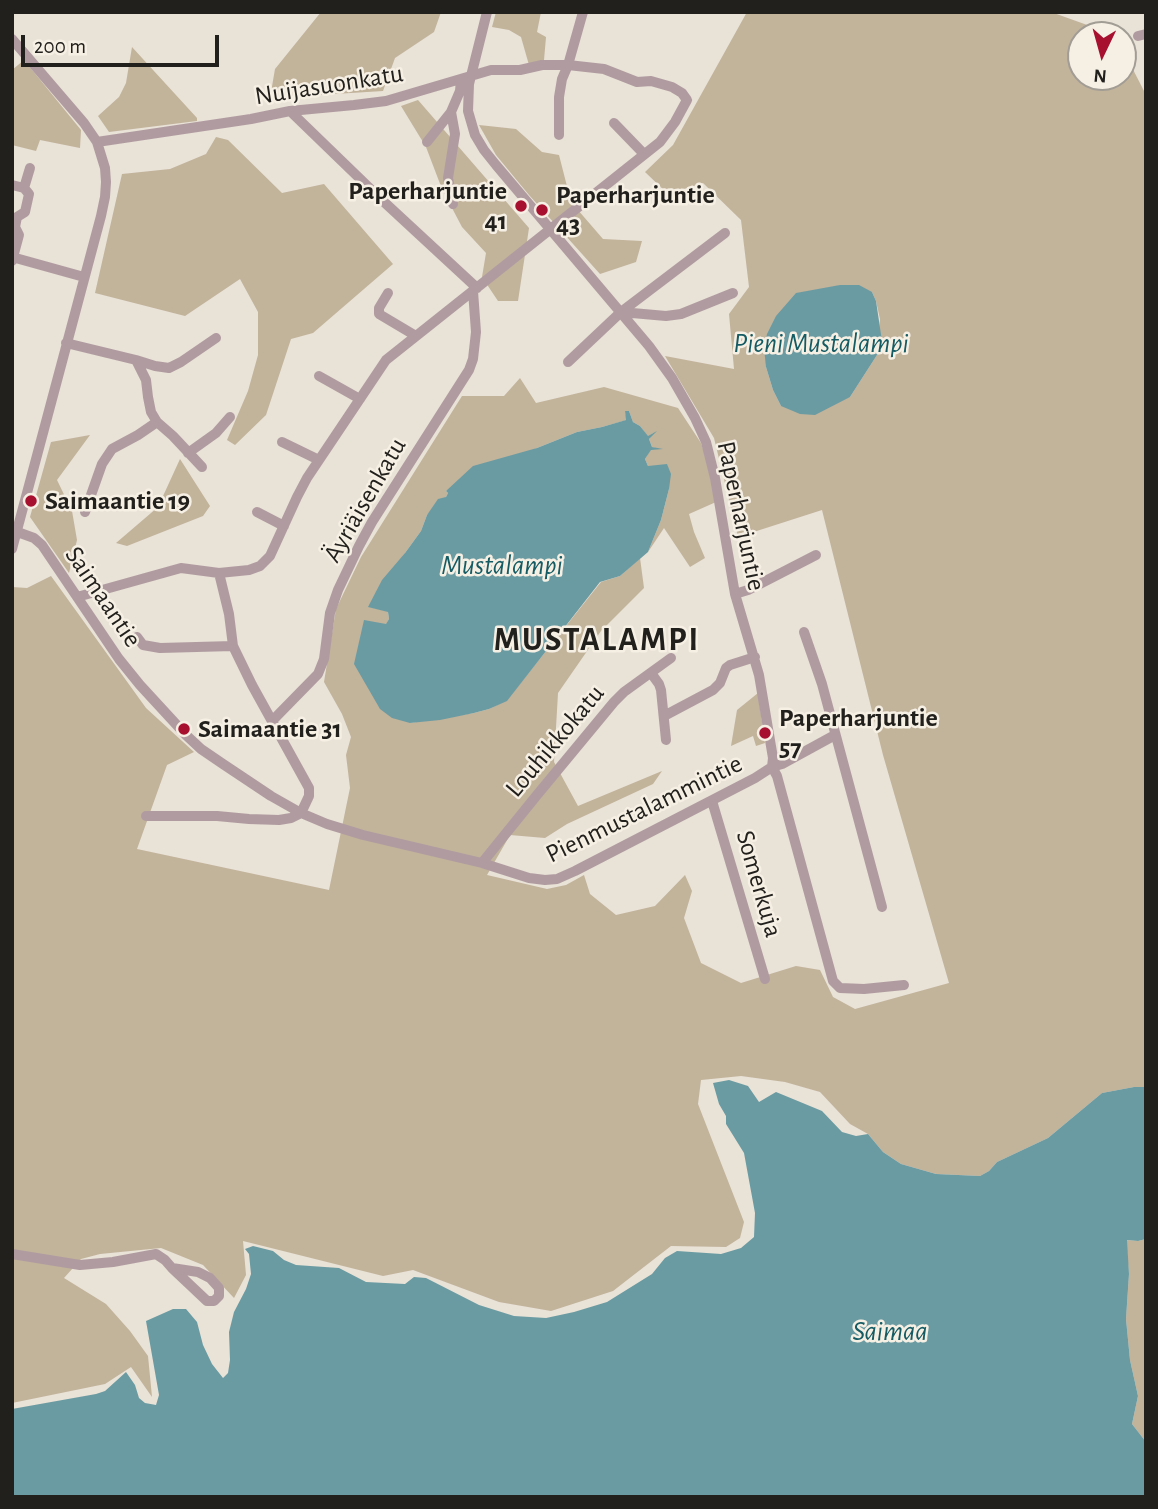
<!DOCTYPE html>
<meta charset="utf-8">
<style>
body{margin:0}
#map{position:relative;width:1158px;height:1509px;overflow:hidden;background:#e9e2d7;font-family:"Alegreya Sans",sans-serif}
canvas{display:block}
.frame{position:absolute;inset:0;border:14px solid #22201c;pointer-events:none}
.north{position:absolute;left:1067px;top:21px;width:70px;height:70px;box-sizing:border-box;background:#f6efe4;border:2px solid #a19c94;border-radius:50%;rotate:185deg;font-size:19px;font-weight:700;line-height:28px;text-align:center;color:#22201c}
.north::after{content:'';display:block;margin:auto;width:24px;height:32px;background:#a81030;clip-path:polygon(50% 0,100% 100%,50% 72%,0 100%)}
.scale{position:absolute;left:21px;top:35px;width:198px;height:32px;box-sizing:border-box;border:4px solid #22201c;border-top:0;padding-left:9px;font-size:21px;line-height:24px;white-space:nowrap;color:#22201c;-webkit-text-stroke:5px #f6efe4;paint-order:stroke}
</style>
<div id="map">
<canvas width="1158" height="1509"></canvas>
<div class="frame"></div>
<div class="north">N</div>
<div class="scale">200 m</div>
</div>
<script>
const context = document.querySelector('canvas').getContext('2d');
context.lineJoin = 'round';
function fillPath(path, color) { context.fillStyle = color; context.fill(path, 'evenodd'); }
const shape = rows => new Path2D(rows.map(r => 'M' + r).join(''));
function strokePath(path, color, width, dash) { context.strokeStyle = color; context.lineWidth = width; context.lineCap = dash ? 'butt' : 'round'; context.setLineDash(dash || []); context.stroke(path); }
function drawText(font, color, halo, rows, align = 'center') {
  context.font = font + ' "Alegreya Sans",sans-serif'; context.lineWidth = 5; context.setLineDash([]); context.textBaseline = 'middle'; context.strokeStyle = halo; context.fillStyle = color; for (const [text, x, y, turn = 0] of rows) {
    context.save(); context.translate(x, y); context.rotate((+turn || 0) * Math.PI / 180); context.textAlign = isNaN(turn) ? turn : align; if (halo) context.strokeText(text, 0, 0); context.fillText(text, 0, 0); context.restore();
  }
}
const green = shape([
 [321,12,441,12,434,32,395,58,383,91,270,98,275,69],
 [496,12,541,12,537,32,546,37,544,60,529,65,521,37,509,30,492,27],
 [747,12,1051,12,1115,35,1081,35,1081,77,1123,77,1123,50,1144,91,1146,91,1146,1087,1134,1087,1102,1093,1048,1138,997,1162,989,1171,980,1176,936,1174,901,1164,883,1152,868,1134,850,1124,820,1092,785,1082,741,1076,701,1080,698,1104,744,1222,740,1238,726,1247,671,1246,613,1291,551,1311,499,1302,413,1270,383,1276,243,1241,246,1275,234,1298,203,1265,161,1248,100,1254,81,1259,64,1278,106,1304,130,1331,148,1356,152,1397,131,1367,105,1384,12,1403,12,587,27,588,51,576,146,708,194,752,167,765,137,849,329,890,350,788,346,755,351,737,342,714,324,682,336,609,361,557,462,396,504,396,520,378,536,403,604,387,678,408,701,443,711,472,716,502,689,514,694,532,705,558,690,567,664,528,648,552,661,520,669,489,648,466,645,459,651,449,658,449,652,447,649,439,653,433,648,437,640,426,633,422,629,411,625,411,627,420,602,427,577,432,537,448,446,491,448,493,446,497,427,515,421,531,405,553,388,612,389,619,386,625,410,723,474,713,489,709,507,700,601,582,620,576,640,558,644,588,601,631,558,693,554,762,578,806,662,771,653,784,567,824,545,838,510,835,487,875,547,889,566,885,584,875,590,894,616,915,655,906,685,875,692,891,684,918,701,963,741,983,796,966,820,970,833,997,855,1009,949,983,883,755,822,510,738,537,714,438,665,356,734,369,729,314,749,287,741,220,703,183,668,194,645,172,673,145],
 [872,292,876,301,880,319,877,355,850,397,781,406,773,390,766,367],
 [132,47,197,118,197,121,109,132,98,116,119,97,126,83],
 [24,60,81,130,80,148,40,140,36,151,12,145,12,70],
 [418,100,529,228,518,301,498,301,482,277,486,253,462,227,442,189,426,147,401,106],
 [479,125,516,129,542,152,559,155,571,202,603,239,642,241,636,262,600,274,529,195,496,155],
 [216,137,228,140,282,193,324,184,393,264,313,333,291,339,266,415,235,445,227,440,248,391,258,355,258,312,240,279,185,316,95,293,122,174,170,169,206,154],
 [90,435,57,480,72,511,77,540,69,573,30,517,51,442],
 [180,459,210,506,203,516,127,546,116,543,158,507],
 [758,693,765,743,756,746,753,736,731,746,737,710],
 [1146,1239,1146,1442,1132,1424,1138,1396,1130,1360,1126,1319,1129,1274,1126,1240,1138,1241]
]);
const water = shape([
 [840,285,859,285,872,292,876,301,882,341,877,355,850,397,815,415,800,414,781,406,773,390,766,367,764,348,767,334,776,316,796,293],
 [625,411,629,411,633,422,640,426,648,436,657,431,649,439,652,447,663,449,651,450,645,459,648,466,667,464,671,474,669,489,661,520,648,552,620,576,600,582,507,701,489,709,474,713,440,720,410,723,392,718,380,709,354,664,364,620,386,624,389,619,388,612,368,607,382,580,405,553,421,531,427,515,438,499,446,497,448,493,446,491,473,466,537,448,577,432,602,427,626,420],
 [729,1080,748,1086,759,1102,776,1092,822,1111,842,1132,856,1136,868,1134,883,1152,901,1164,936,1174,980,1176,989,1171,997,1162,1048,1138,1102,1093,1134,1087,1146,1087,1146,1239,1138,1241,1127,1240,1129,1274,1126,1319,1130,1360,1138,1396,1132,1424,1146,1442,1146,1497,12,1497,12,1409,96,1394,105,1391,126,1372,135,1385,139,1398,145,1403,156,1405,159,1395,146,1321,173,1309,186,1309,197,1322,203,1345,212,1364,223,1378,228,1373,230,1360,229,1332,234,1312,246,1289,251,1274,249,1254,245,1249,253,1246,273,1251,284,1260,296,1265,339,1268,366,1282,405,1284,414,1277,426,1278,479,1305,514,1316,546,1318,574,1312,607,1302,652,1274,665,1258,677,1251,721,1254,741,1248,754,1237,755,1213,744,1153,726,1124,726,1116,719,1104,713,1083]
]);
const minor = shape([
 [487,12,469,84,468,111,475,135,484,150,496,165,649,346,672,378,695,418,706,442,715,478,735,594,759,675,773,758,772,767,777,776,833,981,840,988,864,989,904,985],
 [1138,36,1146,34],
 [12,39,84,123,97,142,105,168,106,182,105,197,101,216,12,549],
 [290,111,383,201,477,288],
 [451,112,455,134,448,178,453,204],
 [614,123,644,154],
 [559,135,559,97,562,79,568,65,583,12],
 [427,142,451,112,460,91,461,80],
 [12,185,24,188,29,194,25,212,17,217,15,227,19,235,12,261],
 [24,188,30,168],
 [12,257,84,277],
 [388,293,379,308,379,314,416,336],
 [621,312,666,316,681,314,733,293],
 [66,343,136,360,146,380,148,397,151,412,157,422,173,436,202,467],
 [136,360,155,366,169,368,181,362,216,338],
 [568,362,621,312,725,233],
 [319,376,360,399],
 [282,442,319,460],
 [188,453,216,433,230,417],
 [85,512,102,464,112,449,138,435,157,422],
 [257,512,284,526],
 [12,530,34,538,42,545,119,659,140,685,186,735,201,749,223,764,271,796,301,813,327,824,363,835,482,863,529,878,545,880,557,879,575,871,755,778,772,767,782,764,835,735],
 [735,594,748,590,816,555],
 [77,597,181,568,219,573,249,570,260,566,270,556,297,497,307,478,386,360,660,142,675,122,687,100,682,93,672,87,651,81,637,82,604,69,568,65,542,65,520,70,491,70,386,101,354,105,290,111,251,119,97,142],
 [804,632,822,684,882,907],
 [137,637,143,645,160,648,233,646],
 [651,673,659,684,661,690,666,740],
 [664,716,713,690,720,683,726,668,730,665,755,657],
 [272,721,318,674,324,659,330,613,338,590,359,546,372,522,469,370,473,359,476,332,473,291],
 [712,801,765,979],
 [146,816,217,816,249,819,279,820,291,818,301,813,309,796,309,788,252,685,233,646,229,614,219,573],
 [482,863,537,795,614,702,624,692,671,658],
 [12,1254,80,1265,113,1262,156,1254,165,1260,172,1268,189,1284,207,1301,214,1301,219,1296,219,1288,210,1278,198,1272,172,1268]
]);
const markers = [
 [521,206,7,"#a81030"],
 [542,210,7,"#a81030"],
 [31,501,7,"#a81030"],
 [184,729,7,"#a81030"],
 [765,733,7,"#a81030"]
];
const streetNames = [
 ["Nuijasuonkatu",329,85,-9],
 ["Äyriäisenkatu",365,500,-60],
 ["Paperharjuntie",741,516,78],
 ["Saimaantie",103,597,56],
 ["Louhikkokatu",555,741,-50],
 ["Pienmustalammintie",644,809,-26],
 ["Somerkuja",759,884,74]
];
const poiNames = [
 ["Paperharjuntie",507,191,"right"],
 ["41",507,221,"right"],
 ["Paperharjuntie",556,195],
 ["43",556,225],
 ["Saimaantie 19",45,501],
 ["Paperharjuntie",779,718],
 ["57",779,748],
 ["Saimaantie 31",198,729]
];
const waterNames = [
 ["Pieni Mustalampi",821,344],
 ["Mustalampi",502,566],
 ["Saimaa",890,1332]
];
const districtNames = [
 ["MUSTALAMPI",597,640]
];
fillPath(green, '#c2b39b');
fillPath(water, '#6a9ba2');
strokePath(minor, '#b09ca0', 10);
for (const [x, y, r, color] of markers) { const dot = new Path2D(); dot.arc(x, y, r, 0, 2 * Math.PI); context.fillStyle = color; context.fill(dot); strokePath(dot, '#f6efe4', 2.5); }
drawText('26px', '#22201c', '#f6efe4', streetNames);
drawText('bold 26px', '#22201c', '#f6efe4', poiNames, 'left');
drawText('italic 28px', '#145b63', '#f6efe4', waterNames);
context.letterSpacing = '2px';
drawText('bold 33px', '#22201c', '#f6efe4', districtNames);
context.letterSpacing = '0px';
</script>
